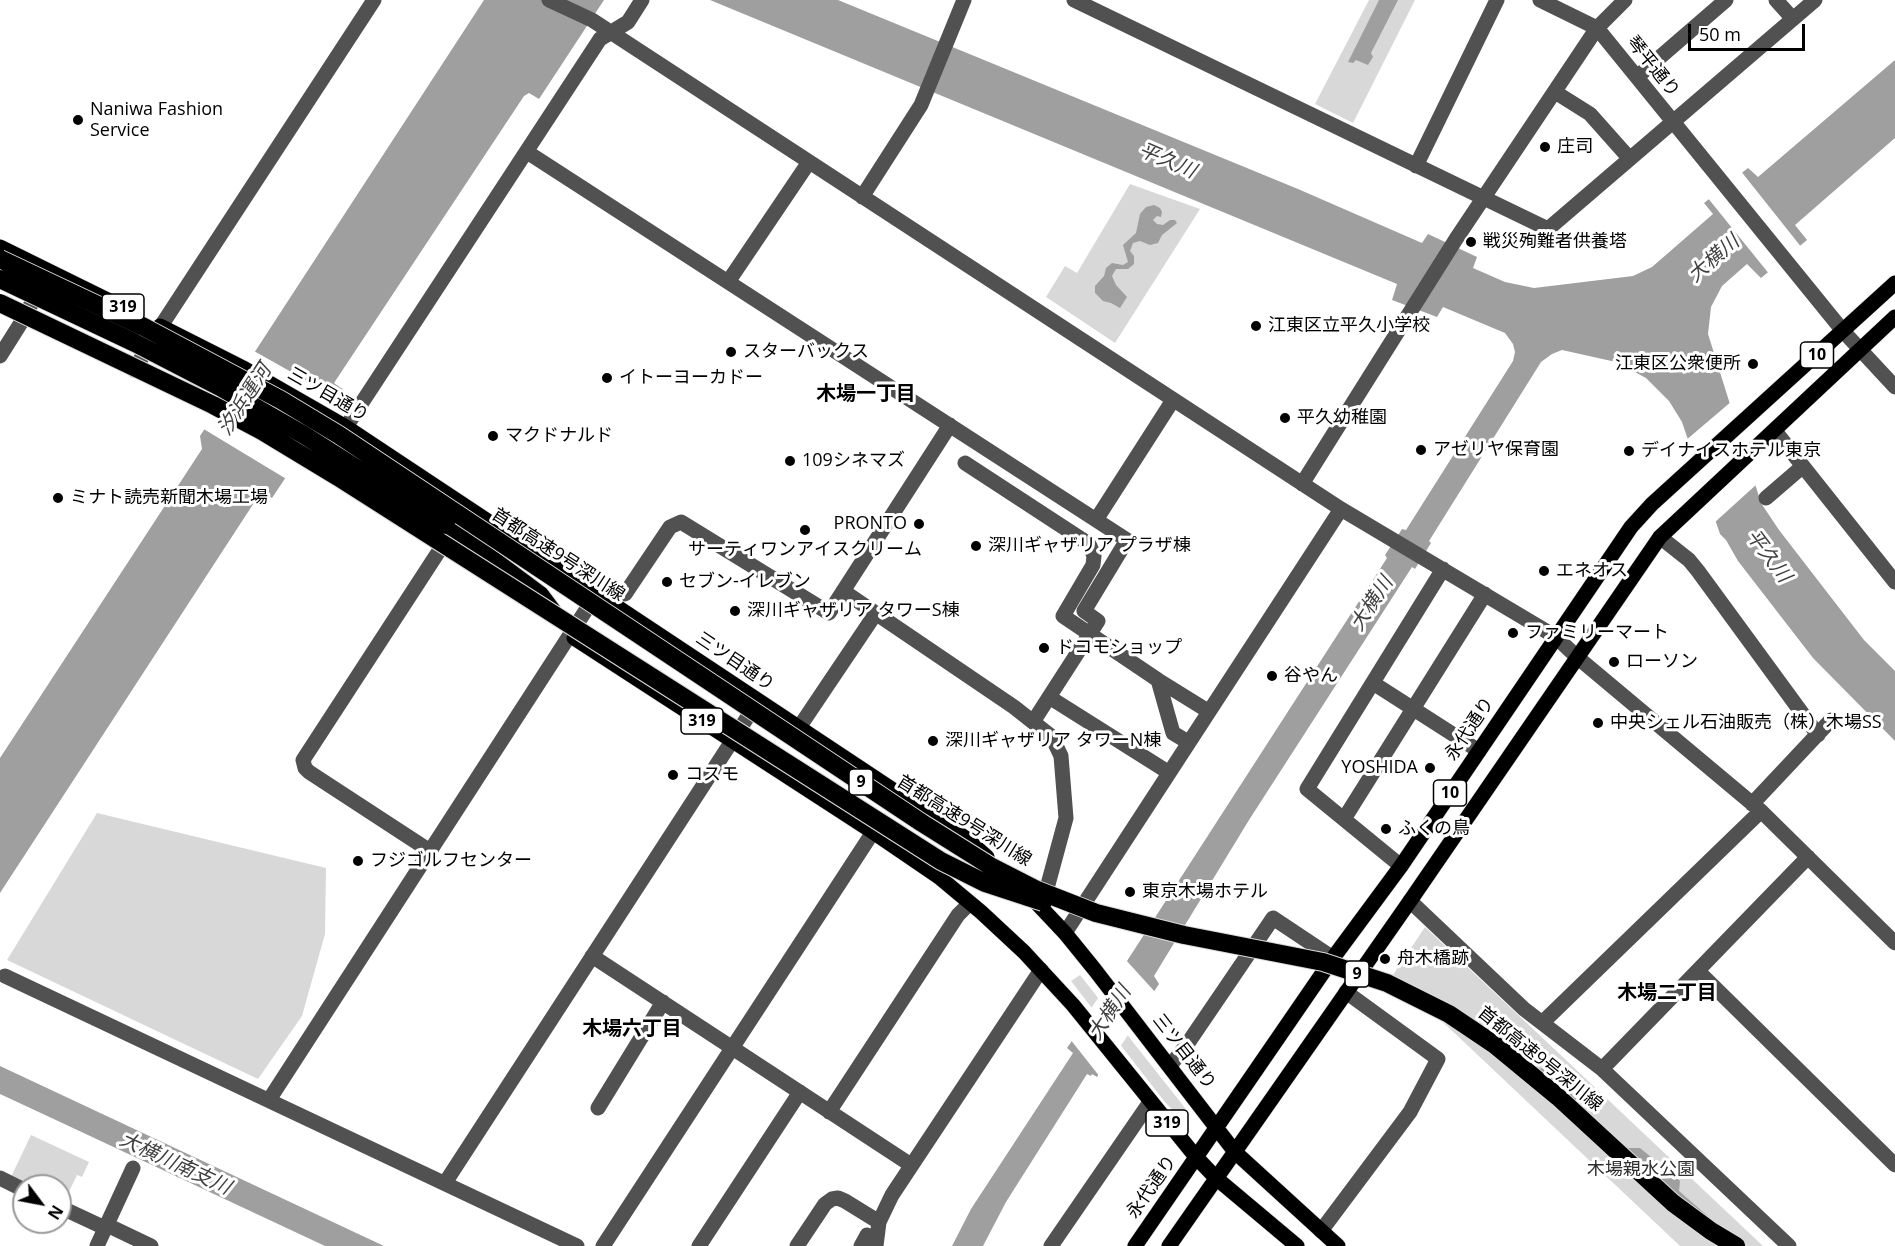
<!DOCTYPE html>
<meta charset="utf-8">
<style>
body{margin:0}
#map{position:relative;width:1895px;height:1246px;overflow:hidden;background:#fff;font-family:"Open Sans",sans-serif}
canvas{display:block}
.north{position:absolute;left:12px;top:1174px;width:60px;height:60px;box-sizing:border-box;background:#fff;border:2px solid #999;border-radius:50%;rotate:122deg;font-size:16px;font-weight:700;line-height:24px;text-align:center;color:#000}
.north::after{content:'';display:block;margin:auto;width:21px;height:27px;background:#000;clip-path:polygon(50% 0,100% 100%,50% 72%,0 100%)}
.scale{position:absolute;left:1688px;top:24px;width:117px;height:27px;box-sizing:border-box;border:3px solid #000;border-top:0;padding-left:8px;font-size:18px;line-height:21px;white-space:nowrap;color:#000;-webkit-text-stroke:4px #fff;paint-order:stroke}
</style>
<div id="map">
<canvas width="1895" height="1246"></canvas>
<div class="north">N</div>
<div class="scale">50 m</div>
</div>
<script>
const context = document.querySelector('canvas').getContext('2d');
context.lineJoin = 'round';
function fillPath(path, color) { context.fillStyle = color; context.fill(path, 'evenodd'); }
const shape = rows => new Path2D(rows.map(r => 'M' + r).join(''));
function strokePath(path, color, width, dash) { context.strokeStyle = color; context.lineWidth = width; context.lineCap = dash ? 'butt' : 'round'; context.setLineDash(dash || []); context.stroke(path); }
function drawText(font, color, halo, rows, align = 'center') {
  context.font = font + ' "Open Sans","Noto Sans JP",sans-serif'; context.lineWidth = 6; context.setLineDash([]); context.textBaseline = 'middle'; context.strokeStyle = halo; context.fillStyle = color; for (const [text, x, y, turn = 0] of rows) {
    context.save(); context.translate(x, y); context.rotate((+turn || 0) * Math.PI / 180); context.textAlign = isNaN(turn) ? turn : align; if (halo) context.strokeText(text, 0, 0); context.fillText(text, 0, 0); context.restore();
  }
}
const green = shape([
 [1369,0,1415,0,1353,123,1315,104],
 [1130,184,1200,209,1115,343,1046,297,1065,266,1077,273],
 [97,813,326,868,325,934,302,1016,258,1079,7,960],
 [1425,927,1763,1246,1680,1246,1393,975],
 [1080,975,1189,1113,1183,1121,1164,1101,1071,981],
 [31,1135,89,1162,82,1177,77,1175,64,1202,60,1200,60,1186,30,1186,11,1177]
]);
const water = shape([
 [484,0,604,0,539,99,529,93,524,96,334,383,344,390,272,498,261,492,0,893,0,758,202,449,200,436],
 [710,0,838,0,1298,189,1422,243,1428,234,1477,257,1473,268,1505,282,1534,288,1633,276,1652,267,1713,214,1704,203,1748,168,1758,177,1895,60,1895,138,1795,225,1807,240,1761,278,1747,264,1722,286,1711,307,1708,334,1761,503,1779,530,1864,640,1895,671,1895,741,1813,658,1738,561,1726,540,1720,534,1682,422,1669,401,1646,378,1616,362,1562,350,1552,354,1541,362,1429,541,1431,543,1415,569,1412,567,1249,820,1154,976,1159,984,1097,1077,1092,1074,1091,1076,1087,1074,1006,1202,983,1246,952,1246,971,1209,1073,1053,1067,1048,1127,961,1387,558,1385,555,1402,529,1406,530,1513,361,1515,352,1513,344,1505,333,1443,307,1437,317,1392,300,1397,284],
 [1379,0,1398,0,1371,53,1373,57,1368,65,1356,60,1353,63,1348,62],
 [1154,205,1160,208,1162,212,1161,217,1157,216,1153,220,1157,224,1163,225,1170,220,1175,220,1177,223,1162,235,1158,243,1150,245,1140,241,1133,243,1130,251,1134,256,1134,264,1128,269,1116,269,1112,276,1116,285,1127,297,1120,308,1111,303,1103,301,1095,293,1095,286,1104,276,1106,268,1112,263,1123,265,1128,262,1123,245,1136,233,1140,214,1146,207],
 [1512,1041,1524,1052,1522,1058,1535,1069,1546,1068,1579,1097,1578,1106,1628,1148,1640,1148,1680,1181,1679,1191,1742,1246,1498,1056],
 [0,1066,384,1246,325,1246,58,1121,0,1094]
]);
const pier = shape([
 [1740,170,1802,248,1770,275,1707,197],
 [254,351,341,400,288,480,202,428],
 [1732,401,1757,484,1714,523,1685,441],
 [1125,959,1156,993,1100,1077,1070,1039]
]);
const minor = shape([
 [549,0,592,20,1341,509,1556,637,1577,657,1761,811,1895,943],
 [1074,0,1548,229,1815,0],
 [1540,0,1597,28,1843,331,1895,387],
 [1776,0,1793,19],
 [1637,77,1726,0],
 [1555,92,1590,114,1630,159],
 [527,152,1127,540,1084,611,1098,621,1033,722],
 [1416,166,1497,0],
 [862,197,921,105,964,0],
 [728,282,809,162],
 [0,356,24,318,40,287],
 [134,370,161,326,374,0],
 [346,427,600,39,628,22,642,0],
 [1775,431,1895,582],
 [965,463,1089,544,1094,556,1093,565,1063,616,1158,680],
 [1302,484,1456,239,1597,28,1625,0],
 [1766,498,1802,467],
 [1096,520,1173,400],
 [1660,537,1689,560,1698,571,1818,735],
 [843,591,1014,707,1052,737,1061,756,1066,818,1043,903],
 [625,594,670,527,681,522,829,613,950,425],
 [1373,683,1479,751],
 [1049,697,1168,772],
 [798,729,876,613],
 [1188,742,1173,733,1158,680,1208,711],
 [1752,804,1831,720],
 [1344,819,1485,594],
 [430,851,309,772,305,768,303,760,439,551],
 [1401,866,1307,789,1443,569],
 [1410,901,1524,1009,1602,1069,1789,1246],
 [1065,933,1341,509],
 [592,956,911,1165],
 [1698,971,1895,1165],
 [5,976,577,1246],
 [1542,1023,1761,811],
 [1170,1066,1188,1043,1273,918,1333,958],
 [1602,1069,1808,857],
 [269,1100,597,593],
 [598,1108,663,1002],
 [829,1112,958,915,970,903],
 [0,1178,24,1190],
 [445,1183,758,701],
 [60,1207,105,1228],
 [107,1225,151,1246],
 [1321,1231,1410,1112,1438,1059,1346,992],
 [97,1246,133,1168],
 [603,1246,873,832],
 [699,1246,800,1092],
 [797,1246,825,1204,832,1199,838,1198,845,1201,879,1222],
 [861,1246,867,1235],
 [876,1246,879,1222,892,1195,1041,970],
 [1051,1246,1150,1102]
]);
const major = shape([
 [0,247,136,314],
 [160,326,245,369,346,427,967,839,987,857],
 [574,638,873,832,939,877,981,912,1024,952,1073,1005,1196,1157,1216,1178,1297,1246],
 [1032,898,1065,933,1095,970,1235,1152,1338,1246],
 [1135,1246,1333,958,1401,866,1631,527,1652,504,1895,283],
 [1169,1246,1410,901,1660,537,1895,317]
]);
const highway = shape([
 [446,525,540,595,552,611]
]);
const highwayBridge = shape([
 [0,259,144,327,281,400,339,435,922,823,992,867,1037,890,1096,913,1184,935,1323,962,1387,983,1449,1014,1495,1045,1558,1097,1673,1203,1711,1231,1736,1246],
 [0,279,135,343,220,387,304,435,446,525],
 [0,303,213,405,262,431,338,477,941,861,985,883,1043,902]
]);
const markers = [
 [78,120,6,"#000"],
 [1545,147,6,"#000"],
 [1471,242,6,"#000"],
 [1256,326,6,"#000"],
 [731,352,6,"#000"],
 [1753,364,6,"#000"],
 [607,378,6,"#000"],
 [1285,418,6,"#000"],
 [493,436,6,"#000"],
 [1421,450,6,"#000"],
 [1629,451,6,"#000"],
 [790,461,6,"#000"],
 [58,498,6,"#000"],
 [919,524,6,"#000"],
 [805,530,6,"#000"],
 [976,546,6,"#000"],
 [1544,571,6,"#000"],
 [667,582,6,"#000"],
 [735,611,6,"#000"],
 [1513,633,6,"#000"],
 [1044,648,6,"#000"],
 [1614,662,6,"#000"],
 [1272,676,6,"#000"],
 [1598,723,6,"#000"],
 [933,741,6,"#000"],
 [1430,768,6,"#000"],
 [673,775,6,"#000"],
 [1386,829,6,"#000"],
 [358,861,6,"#000"],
 [1130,892,6,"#000"],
 [1385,959,6,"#000"]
];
const shields = [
 [123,307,42],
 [1817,355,33],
 [702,721,42],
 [861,782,24],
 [1450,793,33],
 [1357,974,24],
 [1167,1123,42]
];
const shieldNames = [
 ["319",123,307],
 ["10",1817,355],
 ["319",702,721],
 ["9",861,782],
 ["10",1450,793],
 ["9",1357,974],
 ["319",1167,1123]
];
const streetNames = [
 ["琴平通り",1653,67,51],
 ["三ツ目通り",328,395,30],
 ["首都高速9号深川線",558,555,33],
 ["三ツ目通り",735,662,34],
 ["永代通り",1470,729,-56],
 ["首都高速9号深川線",964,821,32],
 ["三ツ目通り",1184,1052,52],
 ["首都高速9号深川線",1540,1059,39],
 ["永代通り",1152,1187,-55]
];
const poiNames = [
 ["Naniwa Fashion",90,110],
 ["Service",90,131],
 ["庄司",1557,147],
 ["戦災殉難者供養塔",1483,242],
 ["江東区立平久小学校",1268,326],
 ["スターバックス",743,352],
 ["江東区公衆便所",1741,364,"right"],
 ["イトーヨーカドー",619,378],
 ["平久幼稚園",1297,418],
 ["マクドナルド",505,436],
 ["アゼリヤ保育園",1433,450],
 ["デイナイスホテル東京",1641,451],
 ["109シネマズ",802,461],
 ["ミナト読売新聞木場工場",70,498],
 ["PRONTO",907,524,"right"],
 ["深川ギャザリア プラザ棟",988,546],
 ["サーティワンアイスクリーム",805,550,"center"],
 ["エネオス",1556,571],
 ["セブン-イレブン",679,582],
 ["深川ギャザリア タワーS棟",747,611],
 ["ファミリーマート",1525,633],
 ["ドコモショップ",1056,648],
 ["ローソン",1626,662],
 ["谷やん",1284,676],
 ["中央シェル石油販売（株）木場SS",1610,723],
 ["深川ギャザリア タワーN棟",945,741],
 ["YOSHIDA",1418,768,"right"],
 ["コスモ",685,775],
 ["ふくの鳥",1398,829],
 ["フジゴルフセンター",370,861],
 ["東京木場ホテル",1142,892],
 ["舟木橋跡",1397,959]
];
const parkNames = [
 ["木場親水公園",1641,1170]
];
const waterNames = [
 ["平久川",1167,161,23],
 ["大横川",1714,259,-41],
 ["汐浜運河",245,400,-57],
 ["平久川",1768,556,53],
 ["大横川",1372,604,-57],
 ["大横川",1110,1013,-57],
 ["大横川南支川",175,1164,25]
];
const neighbourhoodNames = [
 ["木場一丁目",866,394],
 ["木場二丁目",1667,993],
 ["木場六丁目",632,1029]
];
fillPath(green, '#d8d8d8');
fillPath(water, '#9f9f9f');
fillPath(pier, '#fff');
strokePath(major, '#dbdbdb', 16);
strokePath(highway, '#dbdbdb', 20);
strokePath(minor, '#515151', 15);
strokePath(major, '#000', 15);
strokePath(highway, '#000', 18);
strokePath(highwayBridge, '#dbdbdb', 20, []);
strokePath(highwayBridge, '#000', 18);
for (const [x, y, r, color] of markers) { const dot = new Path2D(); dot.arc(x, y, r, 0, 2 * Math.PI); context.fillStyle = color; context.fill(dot); strokePath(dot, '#fff', 2); }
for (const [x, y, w] of shields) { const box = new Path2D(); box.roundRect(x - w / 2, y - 13, w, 26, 4.5); context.fillStyle = '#fff'; context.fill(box); strokePath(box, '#000', 1.5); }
drawText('bold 16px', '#000', null, shieldNames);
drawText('18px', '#000', '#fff', streetNames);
drawText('18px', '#000', '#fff', poiNames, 'left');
drawText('18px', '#2f2f2f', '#fff', parkNames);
drawText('italic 20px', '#404040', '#fff', waterNames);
drawText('bold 20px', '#000', '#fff', neighbourhoodNames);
</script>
